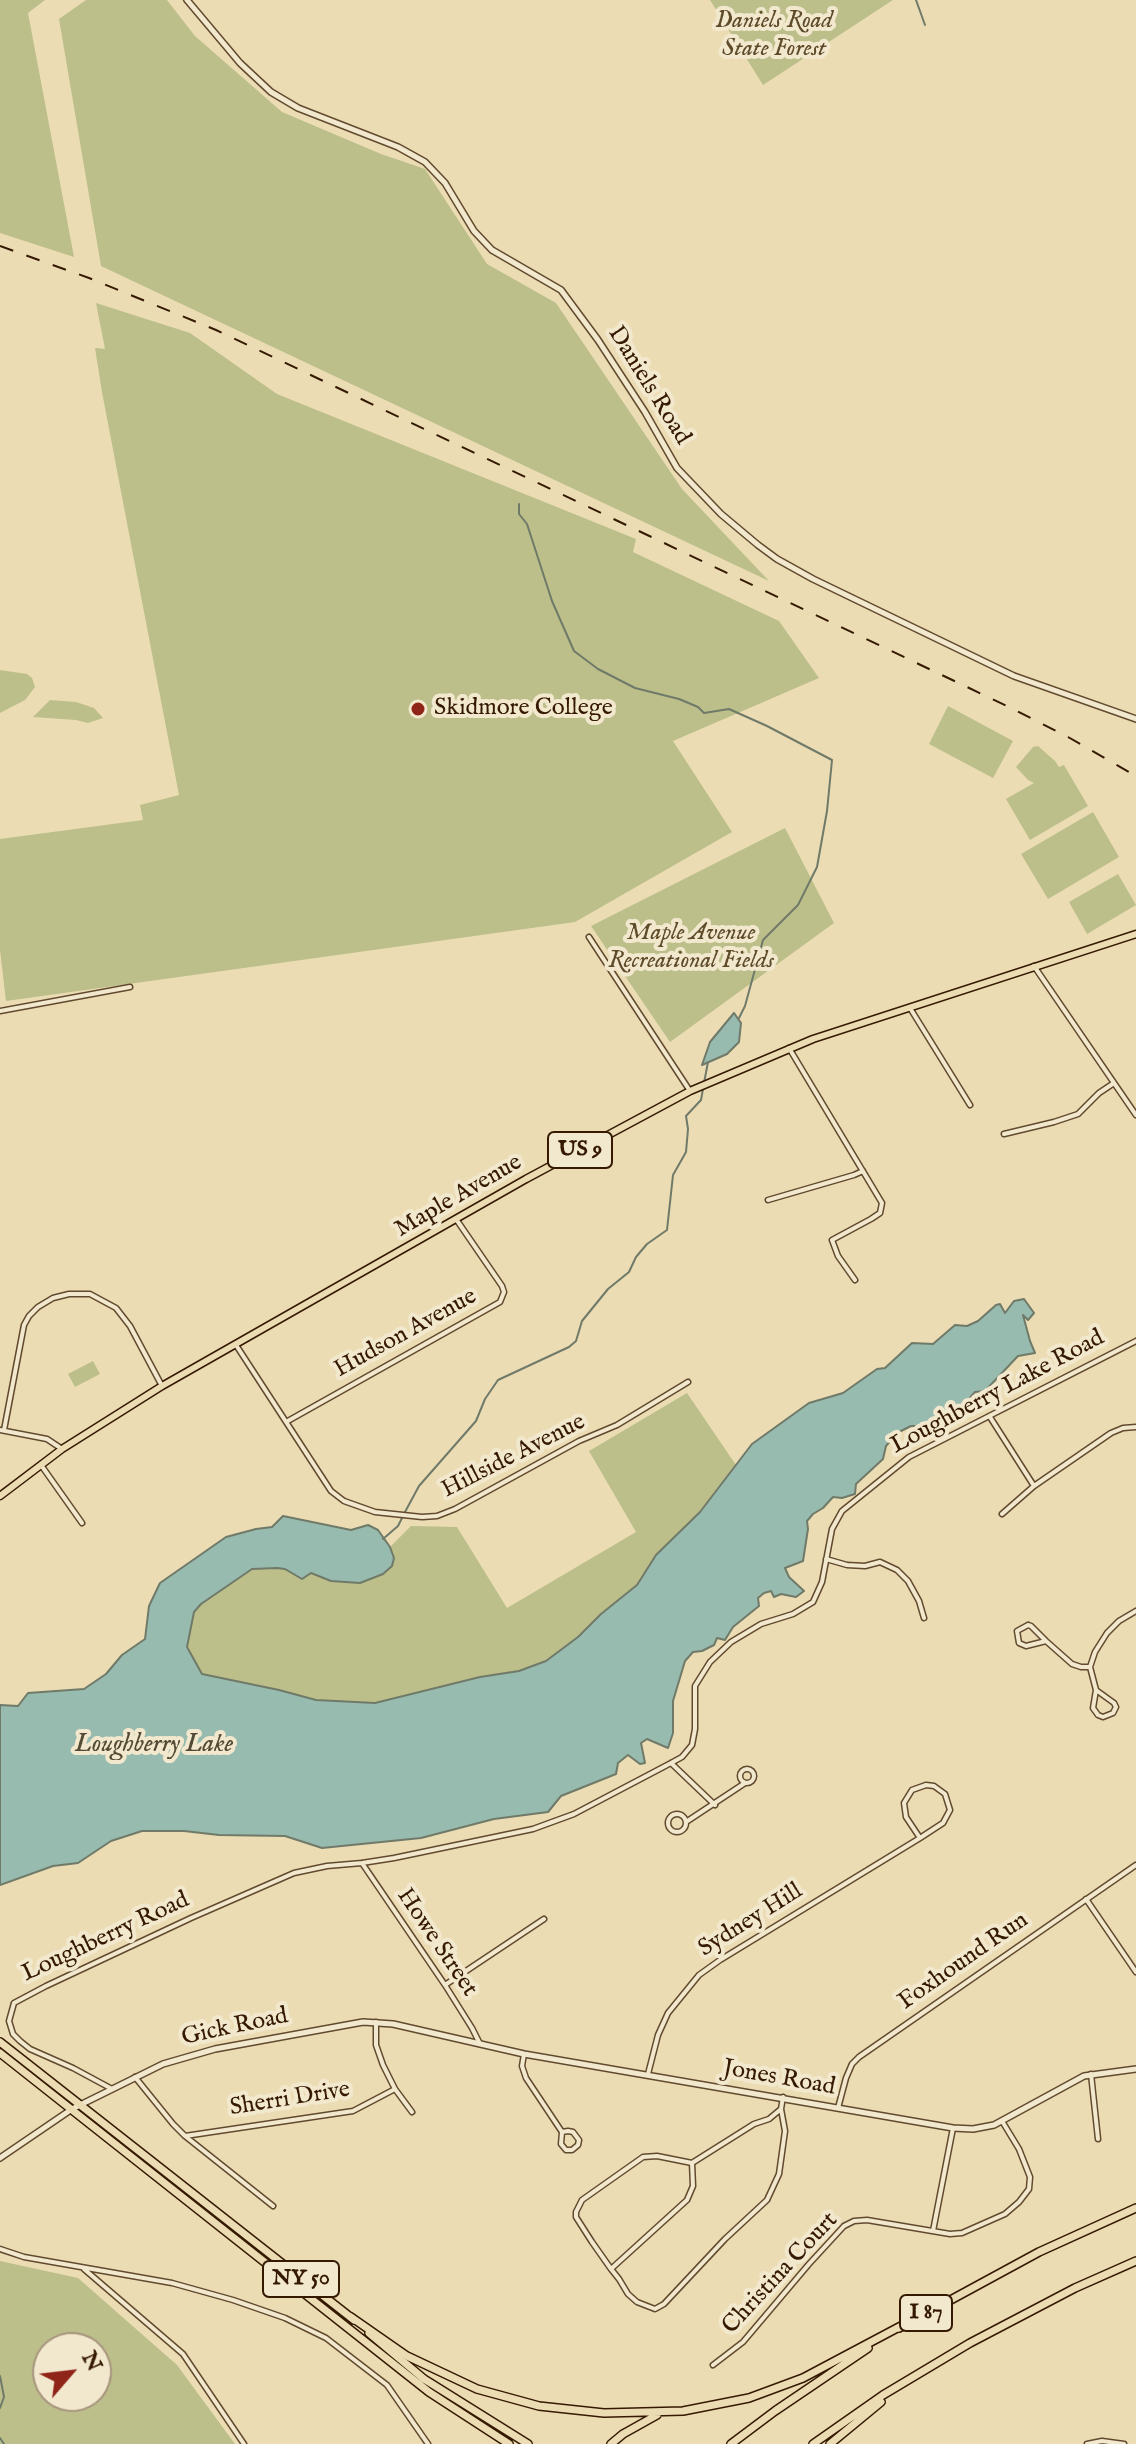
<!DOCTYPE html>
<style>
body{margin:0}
#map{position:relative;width:1136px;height:2444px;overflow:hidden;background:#ebdcb4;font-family:"IM FELL English",serif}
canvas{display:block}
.north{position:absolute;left:32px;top:2332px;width:80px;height:80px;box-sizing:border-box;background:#f2e8ce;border:2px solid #a6957c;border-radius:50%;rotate:62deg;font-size:22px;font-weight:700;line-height:32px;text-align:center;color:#351901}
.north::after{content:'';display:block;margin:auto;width:28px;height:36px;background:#8f2418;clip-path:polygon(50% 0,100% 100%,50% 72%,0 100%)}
</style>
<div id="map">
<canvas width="1136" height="2444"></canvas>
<div class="north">N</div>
</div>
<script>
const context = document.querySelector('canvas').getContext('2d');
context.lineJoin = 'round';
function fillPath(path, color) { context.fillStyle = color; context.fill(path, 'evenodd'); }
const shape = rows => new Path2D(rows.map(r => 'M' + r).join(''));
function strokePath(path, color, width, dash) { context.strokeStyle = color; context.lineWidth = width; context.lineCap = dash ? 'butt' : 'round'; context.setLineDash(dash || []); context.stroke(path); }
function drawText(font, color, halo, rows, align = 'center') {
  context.font = font + ' "IM FELL English",serif'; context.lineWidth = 8; context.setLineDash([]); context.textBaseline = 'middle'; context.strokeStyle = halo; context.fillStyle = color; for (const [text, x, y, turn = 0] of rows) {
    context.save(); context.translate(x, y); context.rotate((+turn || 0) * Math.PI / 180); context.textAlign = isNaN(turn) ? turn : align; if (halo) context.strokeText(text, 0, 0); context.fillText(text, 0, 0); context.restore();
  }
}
const green = shape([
 [0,0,45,0,28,13,74,257,0,233],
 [86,0,167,0,195,36,282,112,381,154,425,169,487,264,556,303,682,489,769,581,101,266,59,19],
 [710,0,893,0,763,85],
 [96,303,190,333,277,394,636,539,633,552,779,621,819,678,673,741,732,832,575,922,6,1001,0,950,0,839,143,820,140,805,179,795,102,392,95,348,105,349],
 [0,670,27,674,32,678,35,687,25,700,0,713],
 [50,700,76,702,94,708,103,718,88,723,76,720,33,717],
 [948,706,1013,741,993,778,929,744],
 [1038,746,1055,761,1059,767,1064,765,1088,806,1030,840,1006,799,1034,783,1028,780,1016,767,1033,747],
 [1093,812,1119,857,1048,899,1021,854],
 [785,828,834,923,670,1042,591,926],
 [1118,874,1136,905,1087,934,1069,902],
 [93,1361,100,1374,75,1387,68,1374],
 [687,1393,736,1465,700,1512,656,1555,637,1585,601,1614,578,1637,546,1661,519,1671,480,1677,375,1703,316,1700,279,1690,202,1674,187,1647,194,1612,200,1604,252,1569,277,1568,311,1573,331,1581,360,1583,383,1574,391,1566,394,1558,390,1547,411,1526,457,1527,507,1608,636,1532,589,1451],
 [0,2261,78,2278,177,2365,235,2444,0,2444],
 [48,2348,96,2348,96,2396,48,2396]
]);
const water = shape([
 [734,1013,741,1023,739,1042,727,1054,702,1065,710,1042,734,1013],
 [1024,1299,1034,1313,1028,1320,1023,1315,1030,1341,1035,1353,1018,1356,985,1391,975,1392,952,1418,929,1426,911,1426,897,1433,886,1446,883,1459,856,1484,855,1494,842,1498,833,1497,823,1508,813,1514,807,1521,808,1529,803,1561,785,1568,789,1577,804,1591,796,1597,781,1594,774,1597,771,1591,764,1593,758,1598,759,1606,733,1627,725,1640,717,1638,714,1645,702,1651,693,1652,685,1661,673,1701,673,1733,668,1748,647,1739,641,1743,645,1763,640,1764,628,1755,618,1763,616,1774,561,1796,548,1812,494,1819,421,1838,322,1848,285,1836,219,1835,184,1831,142,1831,111,1841,78,1863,53,1866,0,1885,0,1705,18,1706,28,1693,84,1689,106,1674,122,1655,145,1639,149,1606,160,1583,226,1537,256,1529,272,1527,283,1516,351,1530,368,1525,378,1530,390,1547,394,1558,392,1566,383,1574,360,1583,331,1581,311,1573,302,1579,285,1569,277,1568,252,1569,201,1604,194,1612,187,1647,202,1674,279,1690,316,1700,375,1703,480,1677,519,1671,546,1661,578,1637,601,1614,637,1585,656,1555,700,1512,752,1444,809,1403,843,1393,877,1369,885,1368,912,1343,933,1344,955,1325,967,1326,978,1321,996,1305,1000,1304,1005,1313,1014,1301,1024,1299]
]);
const stream = shape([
 [916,0,925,25],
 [519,504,519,514,527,524,552,601,574,651,598,669,635,688,679,699,698,707,704,713,729,709,767,726,832,760,827,811,817,867,798,905,763,940,745,1006,739,1018],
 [704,1083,708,1062],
 [405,1512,419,1486,476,1421,485,1399,498,1380,569,1347,576,1341,582,1321,608,1289,629,1272,636,1257,647,1244,667,1230,673,1175,686,1152,688,1129,686,1116,701,1100,703,1089],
 [383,1539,398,1526,402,1518],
 [0,2376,4,2397,0,2408],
 [0,2438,4,2444]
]);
const minor = shape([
 [589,937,690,1091],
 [1034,966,1136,1115],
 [910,1008,970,1105],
 [0,1011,130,987],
 [789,1048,882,1203,880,1213,871,1219,832,1240,838,1256,855,1280],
 [1004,1134,1054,1122,1078,1114,1099,1093,1114,1083],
 [768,1200,854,1175,863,1171],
 [236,1345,331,1491,344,1501,375,1512,422,1517,437,1516,455,1509,579,1441,617,1425,688,1382],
 [990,1417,1034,1486],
 [286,1422,500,1302,504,1292,502,1286,456,1219],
 [0,1430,47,1439,62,1449],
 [4,1430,24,1325,29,1316,38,1307,53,1298,69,1294,90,1294,116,1308,130,1326,162,1386],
 [41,1465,82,1523],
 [1002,1514,1034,1486,1111,1433,1123,1428,1136,1427],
 [826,1559,847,1565,865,1566,880,1562,897,1570,908,1581,919,1601,924,1618],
 [1028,1625,1031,1626,1046,1641,1026,1646,1019,1643,1017,1631,1028,1625],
 [1046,1641,1072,1664,1081,1667,1090,1667],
 [1090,1667,1095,1652,1107,1633,1119,1621,1136,1611],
 [1090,1667,1096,1690],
 [1096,1690,1114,1703,1116,1707,1113,1713,1103,1717,1098,1715,1093,1708,1096,1690],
 [671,1763,715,1805],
 '740 1776a7 7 0 1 1 14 0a7 7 0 1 1-14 0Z',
 [926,1785,934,1786,945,1794,950,1810,943,1823,920,1838,906,1817,904,1803,912,1790,926,1785],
 '668 1823a9 9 0 1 1 18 0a9 9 0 1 1-18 0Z',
 [686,1822,745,1783],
 [362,1863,445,1985,472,2028,480,2044],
 [1086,1899,1136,1972],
 [445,1985,544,1919],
 [376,2022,376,2045,383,2065,395,2089,412,2112],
 [524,2054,522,2066,526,2078,562,2132],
 [648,2074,658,2035,668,2013,699,1975,720,1960,920,1838],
 [1091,2074,1098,2139],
 [135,2077,173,2124,185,2136,273,2206],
 [112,2089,73,2068,30,2049,20,2041,13,2034,9,2021,14,2003,46,1986,191,1918,294,1873,327,1866,362,1863,394,1858,533,1829,574,1814,671,1763,682,1757,692,1745,695,1729,695,1686,710,1662,731,1642,761,1624,793,1614,813,1602,822,1582,832,1529,842,1511,909,1457,1136,1341],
 [838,2108,846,2078,852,2064,859,2057,1136,1865],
 [568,2131,573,2132,579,2140,578,2145,572,2150,566,2150,561,2144,562,2132,568,2131],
 [185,2136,353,2111,395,2089],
 [692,2163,754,2124,769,2119,781,2109,783,2097],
 [933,2231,953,2128],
 [0,2249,24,2257,172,2283,233,2300,285,2318,326,2338,387,2385,428,2444],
 [84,2269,183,2354,244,2444],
 [611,2269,687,2200,693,2186,692,2163,657,2156,643,2157,582,2200,576,2212,576,2217,592,2242,611,2269,619,2279,628,2294,637,2302,655,2309,664,2304,725,2239,767,2200,779,2174,785,2131,781,2109],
 [713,2365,743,2342,809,2264,844,2226,854,2221,867,2220,950,2234,962,2233,1005,2214,1019,2202,1029,2189,1030,2177,1019,2149,1002,2121],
 [1087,2444,1102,2441,1124,2444]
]);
const tertiary = shape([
 [187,0,240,63,271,92,298,108,398,147,425,162,445,183,474,231,492,250,561,290,598,340,645,412,677,468,721,514,758,545,777,559,813,579,1014,676,1136,719],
 [0,2158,72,2109,163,2064,215,2049,363,2022,393,2024,524,2054,953,2128,973,2129,994,2125,1084,2076,1136,2069]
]);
const primary = shape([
 [0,1496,62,1449,162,1386,526,1179,690,1091,813,1039,1136,934]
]);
const trunk = shape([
 [0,2042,354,2320],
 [0,2053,429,2392,509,2444],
 [369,2333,424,2379,528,2444]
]);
const motorway = shape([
 [351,2317,407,2356,477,2389,539,2406,604,2413,683,2411,749,2398,803,2378,901,2326],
 [899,2328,1039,2252,1136,2208],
 [611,2444,623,2434,657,2415],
 [731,2444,775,2411,868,2348],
 [813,2444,883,2395,970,2343,1075,2288,1136,2261],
 [830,2444,881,2402]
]);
const rail = shape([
 [0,246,89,278,216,330,1007,706,1068,737,1136,776]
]);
const markers = [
 [418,709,8,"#8f2418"]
];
const shields = [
 [580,1150,64],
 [301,2279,76],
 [926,2313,52]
];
const shieldNames = [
 ["US 9",580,1150],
 ["NY 50",301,2279],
 ["I 87",926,2313]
];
const parkNames = [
 ["Daniels Road",774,22],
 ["State Forest",774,50],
 ["Maple Avenue",691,934],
 ["Recreational Fields",691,962]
];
const streetNames = [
 ["Daniels Road",648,386,58],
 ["Maple Avenue",459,1197,-30],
 ["Hudson Avenue",406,1334,-29],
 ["Loughberry Lake Road",998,1393,-28],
 ["Hillside Avenue",514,1457,-27],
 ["Sydney Hill",751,1921,-32],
 ["Loughberry Road",106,1938,-25],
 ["Howe Street",436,1943,56],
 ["Foxhound Run",964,1962,-35],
 ["Gick Road",235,2028,-12],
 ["Jones Road",779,2079,10],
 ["Sherri Drive",290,2100,-9],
 ["Christina Court",781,2274,-47]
];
const poiNames = [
 ["Skidmore College",434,709]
];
const waterNames = [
 ["Loughberry Lake",154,1746]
];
fillPath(green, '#bcbf8a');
fillPath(water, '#98bbaf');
strokePath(water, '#707a69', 2);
strokePath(stream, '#707a69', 2);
strokePath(minor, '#624a2e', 7);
strokePath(tertiary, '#624a2e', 8);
strokePath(primary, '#351901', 9);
strokePath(trunk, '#351901', 10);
strokePath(motorway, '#351901', 10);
strokePath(minor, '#f2e8ce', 4);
strokePath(tertiary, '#f2e8ce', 5);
strokePath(primary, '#ebdcb4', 6);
strokePath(trunk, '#ebdcb4', 7);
strokePath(motorway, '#ebdcb4', 7);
strokePath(rail, '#351901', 2, [14, 14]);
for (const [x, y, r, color] of markers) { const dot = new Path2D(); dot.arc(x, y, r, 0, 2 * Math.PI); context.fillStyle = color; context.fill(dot); strokePath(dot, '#f2e8ce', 3); }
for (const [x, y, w] of shields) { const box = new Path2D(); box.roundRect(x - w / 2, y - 18, w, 36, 6); context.fillStyle = '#f2e8ce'; context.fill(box); strokePath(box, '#351901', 2); }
drawText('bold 22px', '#351901', null, shieldNames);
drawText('italic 24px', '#5e4b2a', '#f2e8ce', parkNames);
drawText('24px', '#351901', '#f2e8ce', streetNames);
drawText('24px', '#351901', '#f2e8ce', poiNames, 'left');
drawText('italic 26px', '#534a35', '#f2e8ce', waterNames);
</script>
